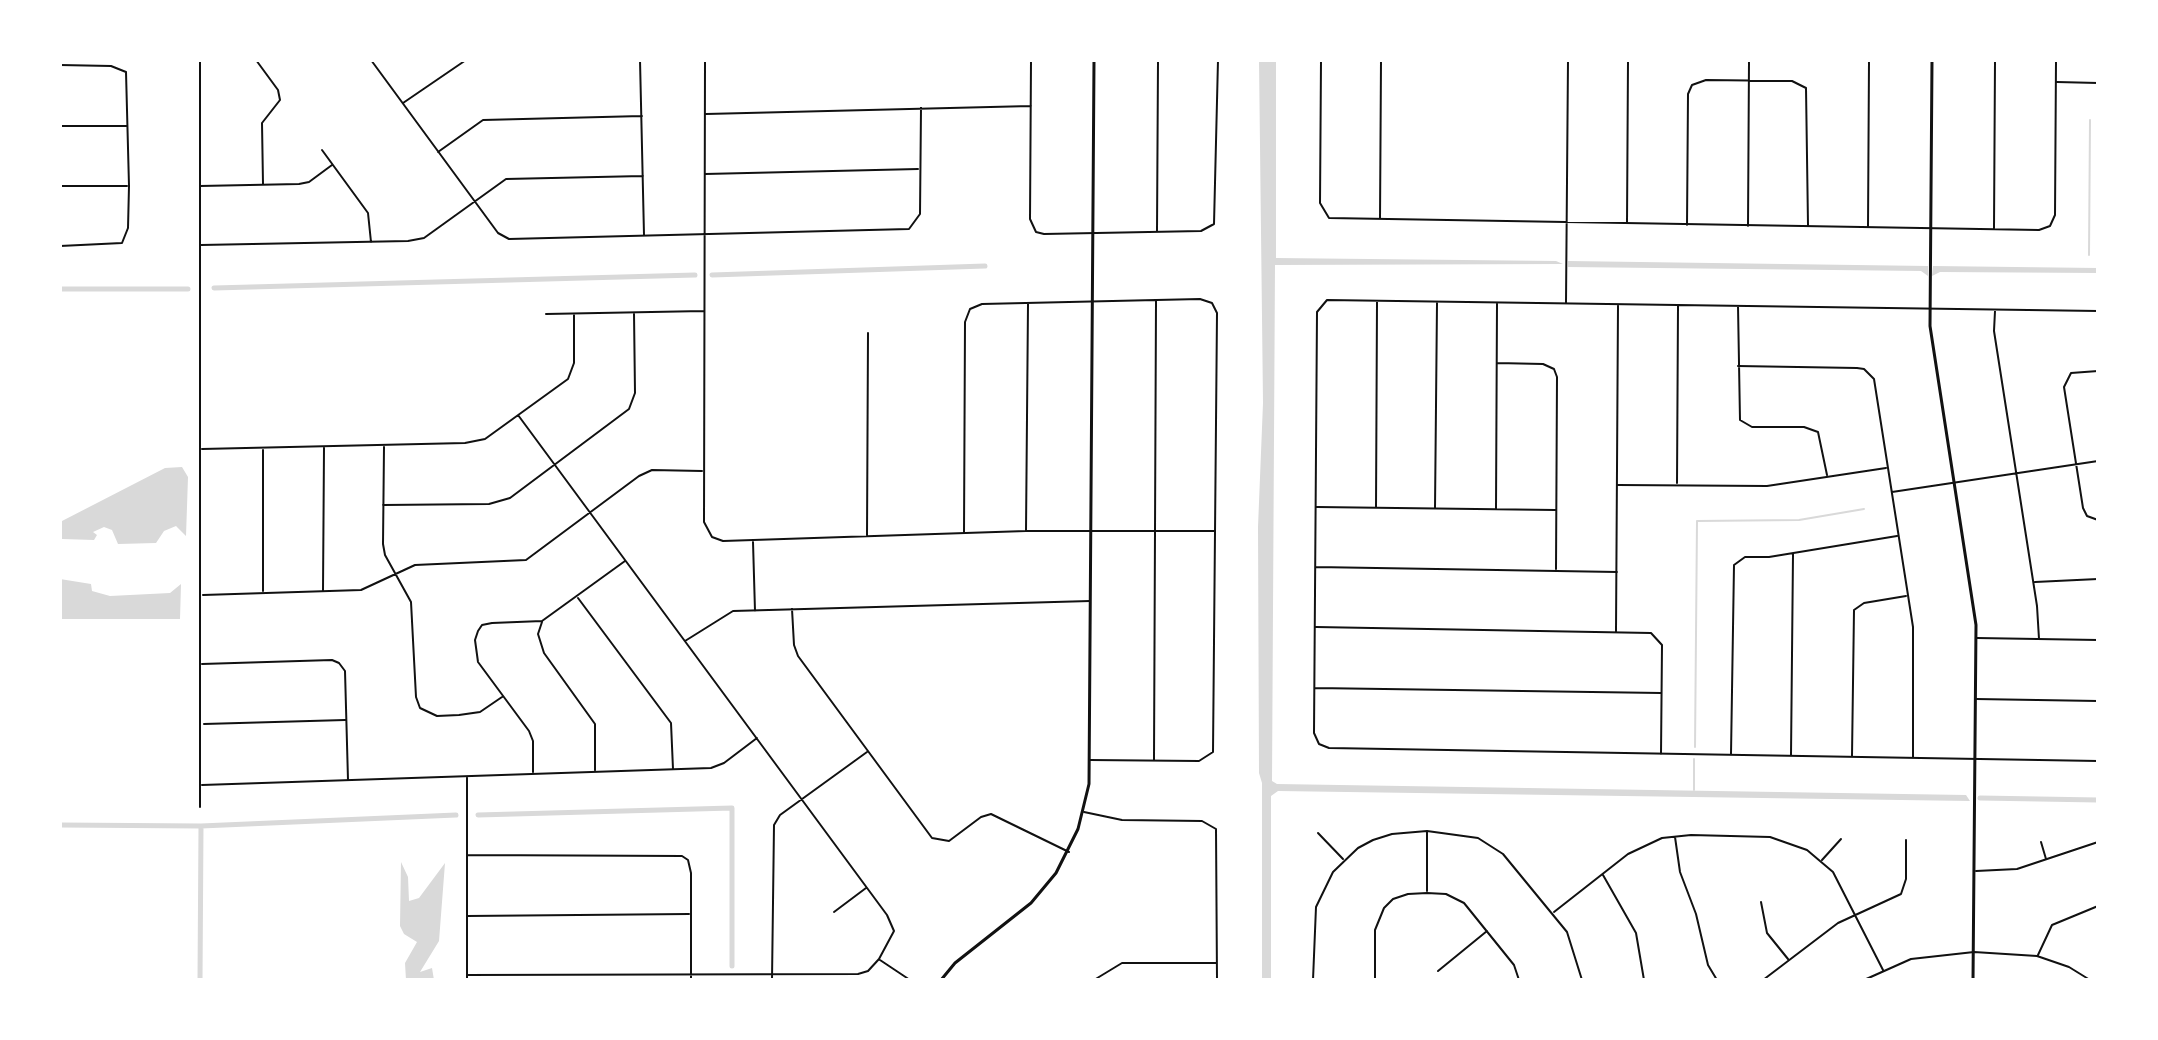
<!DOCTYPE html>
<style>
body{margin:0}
#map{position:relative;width:2158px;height:1040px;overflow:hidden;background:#fff;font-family:"Noto Serif",serif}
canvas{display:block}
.frame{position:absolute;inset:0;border:62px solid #fff;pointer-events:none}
</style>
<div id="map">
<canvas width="2158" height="1040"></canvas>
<div class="frame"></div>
</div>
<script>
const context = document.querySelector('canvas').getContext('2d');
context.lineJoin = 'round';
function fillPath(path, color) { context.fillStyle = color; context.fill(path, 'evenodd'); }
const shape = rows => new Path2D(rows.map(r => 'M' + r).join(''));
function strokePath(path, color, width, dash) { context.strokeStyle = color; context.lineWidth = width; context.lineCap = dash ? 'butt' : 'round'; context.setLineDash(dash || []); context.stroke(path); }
const water = shape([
 [1259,60,1276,60,1276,258,1556,261,1563,264,1275,265,1272,781,1277,784,1966,795,1970,801,1278,791,1271,796,1271,980,1262,980,1262,783,1259,773,1258,527,1263,403],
 [1568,261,1928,266,1928,276,1921,271,1568,267],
 [1933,266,2098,268,2098,273,1940,272,1932,276],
 [182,467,188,477,186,536,176,526,164,531,156,543,118,544,112,530,104,527,93,532,97,535,94,540,62,539,62,521,165,468],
 [60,579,91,584,92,591,110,596,170,593,181,584,180,619,60,619],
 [401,862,408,877,409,901,419,898,445,863,439,941,420,972,432,968,434,980,406,980,405,963,417,942,404,934,400,926]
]);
const stream = shape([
 [2089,255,2090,120],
 [1695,747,1697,521,1799,520,1864,509],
 [1694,759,1694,790]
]);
const canal = shape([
 [712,275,985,266],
 [214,288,695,275],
 [60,289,188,289],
 [1980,798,2098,800],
 [478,815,732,808,732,966],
 [60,825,201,826,456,815],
 [200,980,201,826]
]);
const minor = shape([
 [256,60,278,90,280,100,262,123,263,184],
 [371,60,498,233,509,239,909,229,920,214,921,108],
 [640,60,644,235],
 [705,60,704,522,712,537,723,541,1026,531,1214,531],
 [1031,60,1030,219,1036,232,1044,234,1201,231,1214,224,1218,60],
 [1321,60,1320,203,1329,218,2039,230,2050,226,2055,215,2056,60],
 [60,65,111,66,126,72,129,186,128,228,122,243,60,246],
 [2057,82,2098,83],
 [403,103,466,60],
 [706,114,1031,106],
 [60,126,127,126],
 [322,150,368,213,371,242],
 [438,152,483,120,642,116],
 [705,174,918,169],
 [60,186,127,186],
 [200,186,299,184,309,182,332,165],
 [1380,219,1381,60],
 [1627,223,1628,60],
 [1687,225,1688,94,1692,85,1706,80,1792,81,1806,88,1808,225],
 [1748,226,1749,60],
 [1868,227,1869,60],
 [1994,228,1995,60],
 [1157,231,1158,60],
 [201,245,408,241,424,238,506,179,643,176],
 [1566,302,1568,60],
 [1738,306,1740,420,1752,427,1804,427,1818,432,1827,475],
 [1995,311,1994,331,2037,606,2039,639],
 [2098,311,1327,300,1317,312,1314,733,1319,744,1329,748,2098,761],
 [546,314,704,311],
 [1497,363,1543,364,1554,369,1557,377,1556,569],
 [1738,366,1857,368,1864,369,1874,379,1913,627,1913,758],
 [2098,371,2071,373,2064,387,2083,508,2087,516,2098,520],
 [384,447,383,544,385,555,411,602,416,697,420,708,437,716,459,715,480,712,502,697],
 [202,449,465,443,485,439,568,379,574,363,574,314],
 [1677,483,1678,306],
 [1618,485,1767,486,1886,468],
 [1892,492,2098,461],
 [383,505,489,504,510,498,629,409,635,393,634,313],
 [1317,507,1555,510],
 [1376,507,1377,302],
 [1435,508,1437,303],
 [1496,509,1497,303],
 [1026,530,1028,304],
 [964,533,965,322,970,309,982,304,1156,300,1200,299,1212,303,1217,313,1213,752,1199,761,1090,760],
 [867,535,868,333],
 [753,542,755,611],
 [1316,567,1617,572],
 [2035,582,2098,579],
 [323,590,324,448],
 [263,591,263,450],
 [203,595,361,590,415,565,526,560,639,476,652,470,702,471],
 [578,598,671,723,673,769],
 [792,609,794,645,798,656,932,838,949,841,981,817,991,814,1069,852],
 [542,622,538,634,544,653,595,724,595,770],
 [1316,627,1651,633,1662,645,1661,754],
 [1616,631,1618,305],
 [1977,638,2098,640],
 [685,641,733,611,1090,601],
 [202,664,332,660,339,663,345,671,348,780],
 [1315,688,1661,693],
 [1976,699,2098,701],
 [204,724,345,720],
 [1731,754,1734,565,1745,557,1769,557,1897,536],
 [1791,755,1793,554],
 [1852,756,1854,610,1864,603,1906,596],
 [1154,759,1156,301],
 [533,772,533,741,529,731,478,662,475,640,478,631,482,625,492,623,542,621,625,561],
 [467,777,467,980],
 [202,785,711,768,724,763,757,738],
 [200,807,200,60],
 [1084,812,1122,820,1202,821,1216,829,1217,980],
 [1318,833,1343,859],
 [1675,837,1680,872,1696,914,1708,965,1717,980],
 [2041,842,2046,859],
 [467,855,682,856,688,860,691,873,691,980],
 [1822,860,1841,839],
 [1976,871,2017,869,2098,842],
 [1603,875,1636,933,1644,980],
 [1427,891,1427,831],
 [1761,902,1767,933,1788,959],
 [834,912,866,888],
 [1554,912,1628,854,1662,838,1691,835,1770,837,1807,850,1833,872,1883,970],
 [467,916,689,914],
 [2038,955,2052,925,2098,906],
 [880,960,910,980],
 [1438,971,1487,931],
 [467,975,858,974,868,971,879,959,894,931,887,915,518,415],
 [772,980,774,825,780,815,867,752],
 [1094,980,1122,963,1216,963],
 [1313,980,1316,907,1333,872,1358,848,1373,840,1392,834,1427,831,1478,838,1503,854,1567,932,1582,980],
 [1375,980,1375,930,1384,908,1393,899,1408,894,1427,893,1446,894,1464,903,1514,965,1519,980],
 [1763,980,1838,923,1901,894,1906,879,1906,840],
 [1864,980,1911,959,1974,952,2037,956,2069,967,2090,980]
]);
const tertiary = shape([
 [1932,60,1930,326,1976,625,1973,980],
 [941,980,955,963,1031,903,1056,873,1078,829,1089,784,1094,60]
]);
fillPath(water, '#d9d9d9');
strokePath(stream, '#d9d9d9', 2);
strokePath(canal, '#d9d9d9', 5);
strokePath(minor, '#111', 2);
strokePath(tertiary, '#111', 3);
</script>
